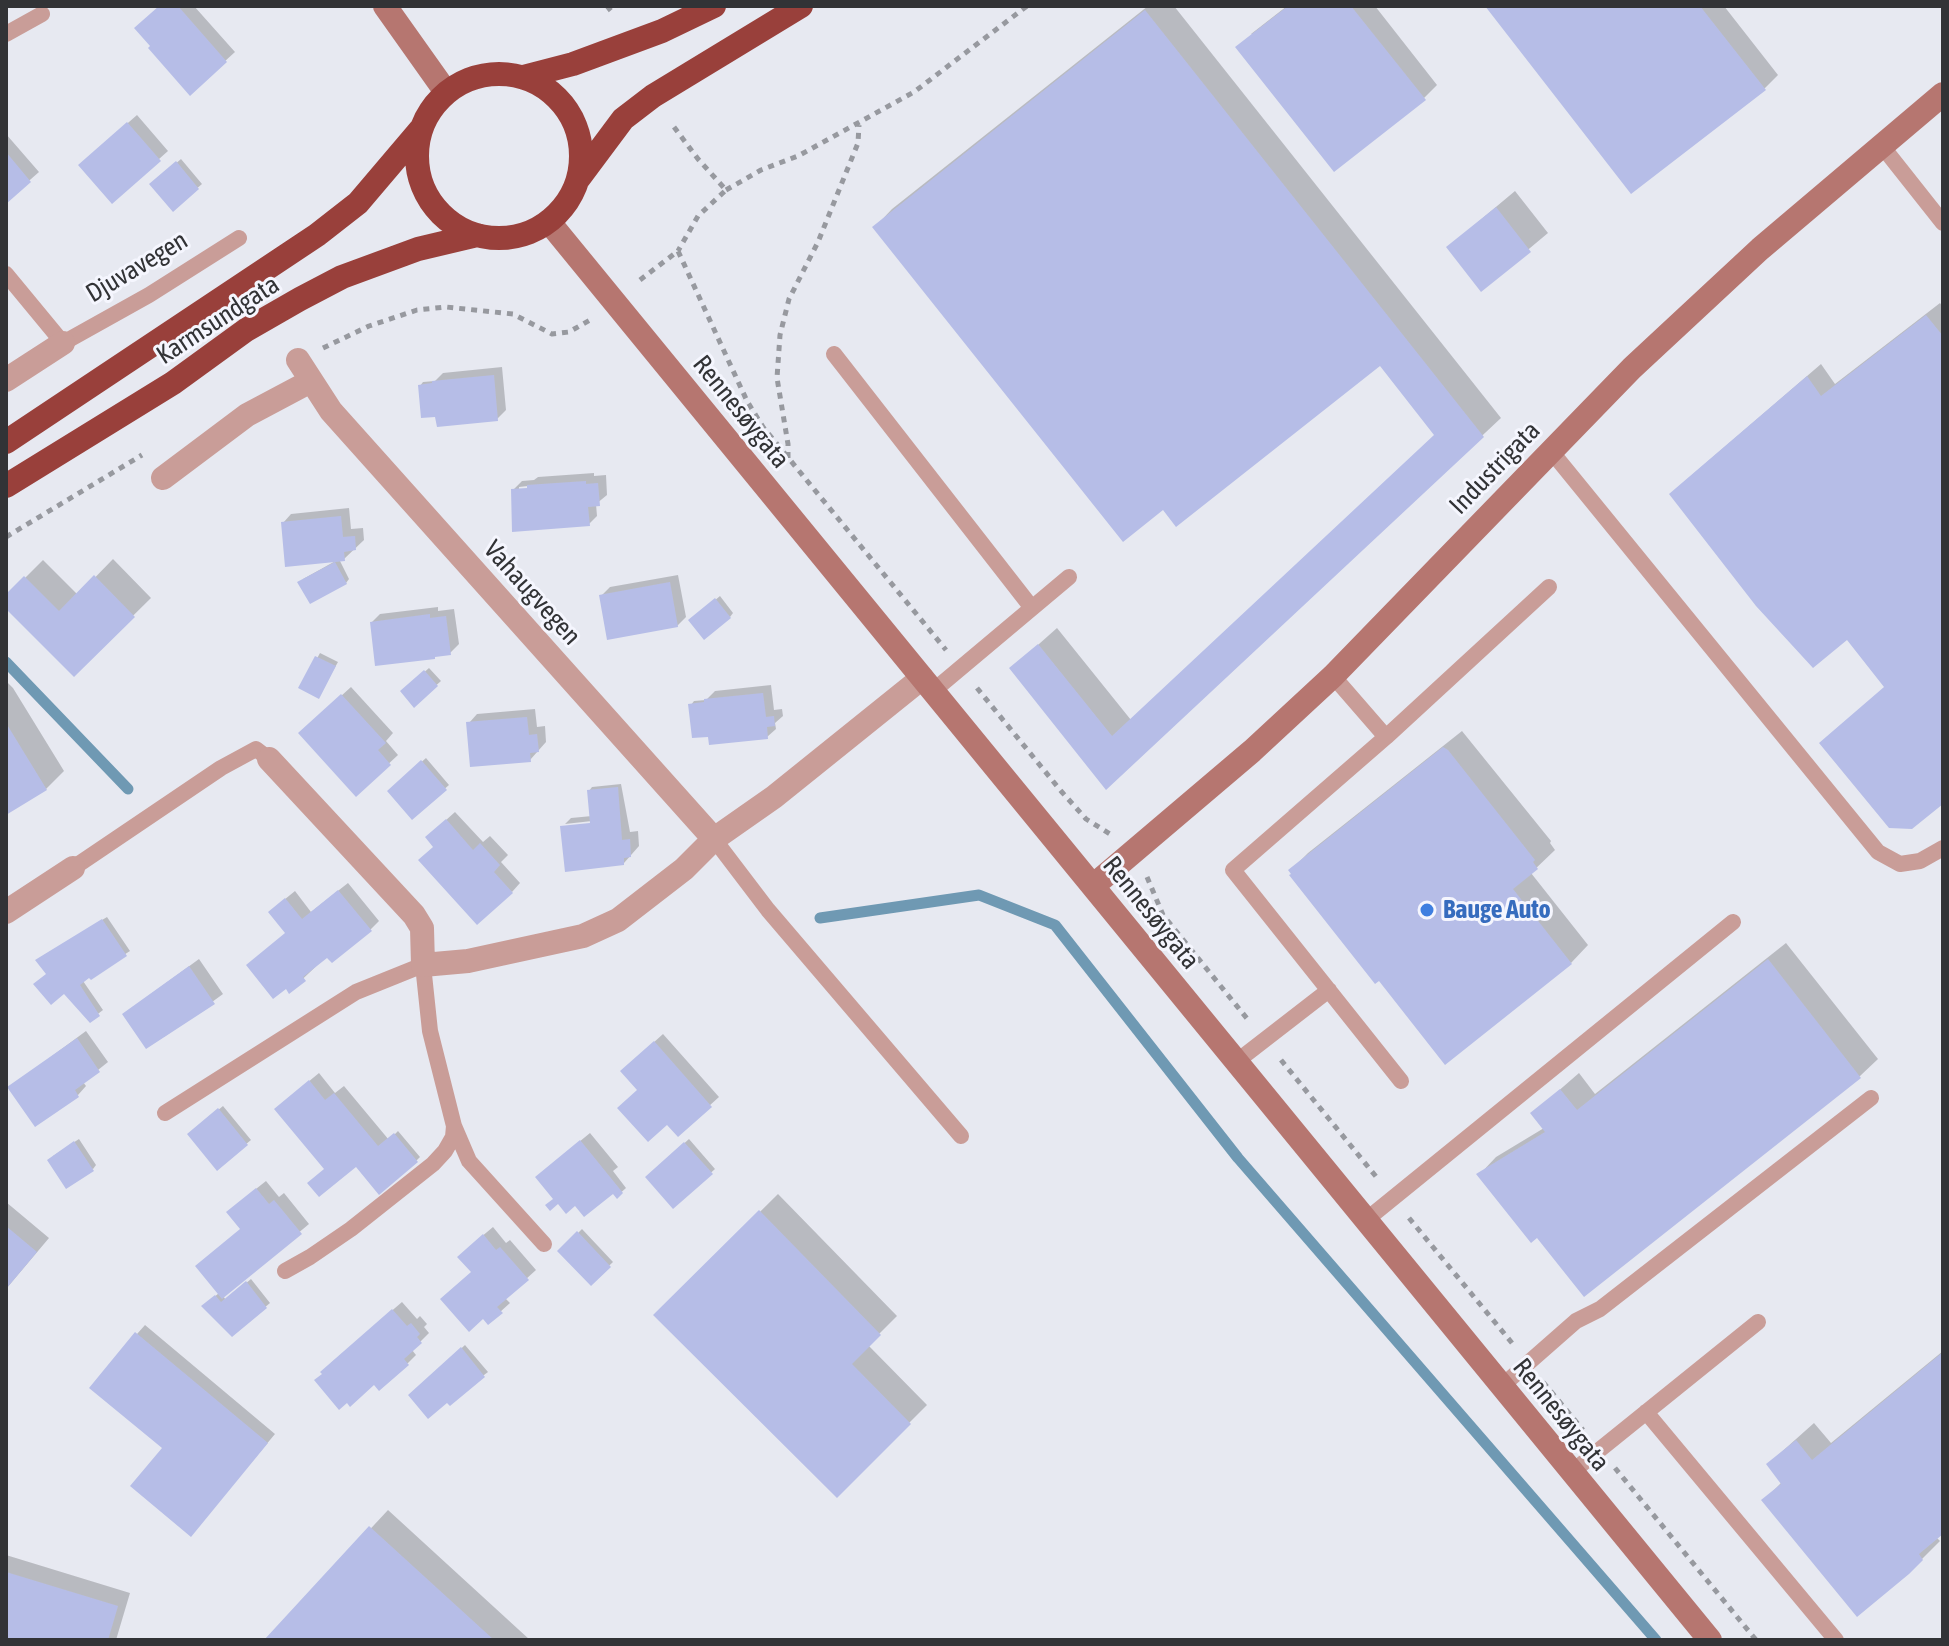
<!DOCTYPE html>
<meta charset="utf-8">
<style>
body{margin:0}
#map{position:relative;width:1949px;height:1646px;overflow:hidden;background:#e7e9f1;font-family:"Asap Condensed",sans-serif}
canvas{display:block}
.frame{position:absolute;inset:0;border:8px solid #323336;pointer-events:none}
</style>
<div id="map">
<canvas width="1949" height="1646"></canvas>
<div class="frame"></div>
</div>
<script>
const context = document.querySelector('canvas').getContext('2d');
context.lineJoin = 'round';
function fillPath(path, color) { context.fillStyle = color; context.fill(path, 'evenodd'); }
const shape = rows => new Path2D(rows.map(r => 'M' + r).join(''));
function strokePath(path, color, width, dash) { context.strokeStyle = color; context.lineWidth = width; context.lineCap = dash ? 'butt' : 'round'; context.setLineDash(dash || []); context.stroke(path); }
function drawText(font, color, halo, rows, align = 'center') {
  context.font = font + ' "Asap Condensed",sans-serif'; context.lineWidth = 6; context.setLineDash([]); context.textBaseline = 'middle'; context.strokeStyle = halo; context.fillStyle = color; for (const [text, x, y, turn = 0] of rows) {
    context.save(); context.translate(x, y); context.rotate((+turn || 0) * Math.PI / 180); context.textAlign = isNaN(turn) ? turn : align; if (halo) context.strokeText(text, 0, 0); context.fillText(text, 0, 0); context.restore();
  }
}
const shadow = shape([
 [161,6,194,6,235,52,190,93,153,46],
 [1148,6,1174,6,1501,418,1107,787,1012,668,1057,628,1131,720,1436,434,1380,363,875,227,892,209],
 [1287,6,1375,6,1437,85,1424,98,1251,34],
 [1488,6,1724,6,1778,75,1765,88,1631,191],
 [137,115,168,151,112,201,89,157],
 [6,134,39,172,6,201],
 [181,159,202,184,173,209,152,184],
 [1515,191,1548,233,1481,289,1448,247],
 [1940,303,1943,307,1943,801,1886,686,1848,637,1685,481,1821,364,1835,384],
 [502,367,506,410,497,419,437,412,420,386,423,382,435,381,443,373],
 [594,473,594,476,606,475,607,495,596,504,597,516,589,524,513,490,522,481,534,480,538,477],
 [537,485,519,491,519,487],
 [349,508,351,529,363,528,364,540,344,559,283,523,291,514],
 [113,559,151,598,74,674,6,606,6,597,43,560,78,595],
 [339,559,349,579,346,583,303,579],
 [678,575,686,617,677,626,601,596,610,587],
 [720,596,733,613,730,617,695,617],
 [438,607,438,611,454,609,459,644,450,653,372,622,380,614],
 [320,653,338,662,318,697,301,688],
 [429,668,441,681,414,705,402,692],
 [6,681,13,688,64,771,46,789,6,813],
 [771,685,774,710,782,709,783,716,775,723,776,729,767,737,709,734,691,705,694,701,706,700,715,691],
 [351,687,393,733,386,741,398,755,356,794,309,725],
 [535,709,537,727,545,726,546,742,530,760,469,723,477,714],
 [1462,731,1551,841,1550,843,1555,850,1531,873,1588,945,1571,963,1291,870,1308,853],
 [426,758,449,785,412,817,389,791],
 [621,784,630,832,638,831,639,846,624,863,592,825,592,821,565,824,571,818,592,816,589,791,592,787],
 [455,812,483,842,490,836,508,855,501,862,520,883,512,892,435,846,436,829],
 [348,883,379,921,370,930,328,955,290,991,286,932,279,904,295,891,311,912],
 [107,917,130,951,83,981,103,1010,90,1020,48,974,41,957],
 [1786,943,1878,1059,1860,1076,1584,1295,1537,1235,1479,1175,1496,1157,1544,1128,1533,1113,1579,1073,1595,1094],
 [199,959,223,994,164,1037,140,1002],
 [86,1031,108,1062,83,1082,86,1086,78,1095,10,1087],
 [663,1034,719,1097,678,1134,639,1090,631,1063],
 [319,1073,335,1093,344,1086,389,1140,398,1131,420,1157,416,1161,326,1168,285,1101],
 [223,1106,251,1140,217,1168,193,1131],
 [590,1133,618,1167,613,1171,626,1188,617,1196,613,1191,575,1203,546,1169],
 [79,1139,96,1165,93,1169,53,1156],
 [689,1139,715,1169,674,1206,647,1177],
 [266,1181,279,1197,284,1193,309,1224,223,1296,226,1300,251,1279,270,1303,232,1335,207,1303,219,1293,242,1228,237,1204],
 [778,1194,897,1316,868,1345,927,1405,837,1495,656,1315],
 [6,1202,49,1238,6,1289],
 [493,1227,506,1243,510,1240,536,1270,505,1298,510,1303,489,1322,468,1248],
 [582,1229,613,1262,591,1283,560,1251],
 [402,1302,417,1319,420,1316,427,1324,424,1327,429,1333,412,1350,416,1355,408,1363,375,1382,331,1363],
 [145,1325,275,1434,199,1525,164,1448,137,1334],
 [465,1345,488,1372,484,1375,451,1403,411,1395],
 [1943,1351,1943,1531,1936,1537,1940,1541,1922,1559,1858,1614,1764,1500,1782,1482,1768,1464,1814,1423,1831,1443],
 [388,1510,530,1640,267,1640],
 [6,1555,130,1593,116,1640,6,1640]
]);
const stream = shape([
 [6,662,128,789],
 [820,918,979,895,1055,925,1238,1158,1656,1640]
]);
const building = shape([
 [159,6,178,6,227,62,190,96,148,48,150,46,134,28],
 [1288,6,1351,6,1426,100,1334,172,1235,47],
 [1485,6,1700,6,1766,90,1631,194],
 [1145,10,1484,437,1106,790,1009,668,1038,644,1112,736,1434,435,1380,366,1176,527,1163,510,1123,542,872,227],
 [127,122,161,161,112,204,78,165],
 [6,152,31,182,6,204],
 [176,161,199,189,173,212,149,184],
 [1496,207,1531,252,1481,292,1446,247],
 [1926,315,1943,336,1943,804,1912,829,1889,828,1819,743,1884,687,1847,640,1813,668,1756,606,1669,494,1807,376,1821,396],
 [494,375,498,421,437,427,435,417,421,418,418,385,432,383,432,381],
 [586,481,586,484,598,483,600,506,588,507,590,526,512,532,511,489,527,488,527,485],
 [341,516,343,537,355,536,356,550,344,552,345,561,285,567,281,522],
 [335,562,347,584,310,604,297,582],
 [94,575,135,617,74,677,6,609,6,594,24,576,59,611],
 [670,582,678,627,607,640,599,595],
 [715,598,731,618,704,640,688,620],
 [430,614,430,618,446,616,451,655,435,657,435,659,375,666,370,622],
 [315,656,336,666,319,699,298,688],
 [424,670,438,686,414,708,400,691],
 [763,693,766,717,774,716,775,726,767,727,768,739,709,745,708,737,692,738,688,704,704,702,704,699],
 [341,694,386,743,378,750,391,765,356,797,298,733],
 [527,717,529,735,537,734,539,752,530,753,531,762,470,767,466,722],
 [6,723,47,790,6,815],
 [1443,747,1448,750,1535,860,1533,862,1538,869,1513,889,1572,964,1445,1065,1379,981,1375,984,1289,875,1291,874,1288,870],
 [421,760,447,790,412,820,387,791],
 [618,787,622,840,630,839,631,857,624,858,624,865,565,872,560,826,590,823,587,790],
 [446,819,473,850,480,843,500,865,494,872,513,893,477,925,418,860,433,847,425,837],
 [338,890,372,931,332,963,327,958,303,977,306,981,289,994,286,989,273,999,246,965,285,933,268,912,285,898,302,919],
 [102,919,127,956,91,980,89,978,80,985,100,1016,90,1023,64,994,51,1005,33,984,46,974,35,960],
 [1768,959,1861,1078,1584,1297,1537,1238,1531,1243,1476,1174,1545,1132,1530,1113,1560,1089,1577,1110],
 [189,966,215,1004,146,1049,122,1014],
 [77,1038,100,1072,75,1090,79,1097,35,1127,7,1087],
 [654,1041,712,1107,678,1137,667,1125,648,1142,617,1108,637,1090,620,1071],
 [309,1080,325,1100,334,1093,378,1146,394,1133,418,1162,379,1195,356,1167,319,1197,307,1183,324,1169,274,1109],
 [218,1108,248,1145,217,1171,187,1134],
 [580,1140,623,1193,617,1199,613,1194,584,1217,575,1206,566,1214,558,1204,550,1211,545,1205,553,1199,535,1177],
 [74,1141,94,1171,66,1189,47,1160],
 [684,1142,713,1174,673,1209,645,1177],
 [256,1188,269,1204,274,1200,302,1234,222,1299,195,1266,240,1229,226,1212],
 [759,1210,881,1335,852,1364,911,1424,837,1498,653,1315],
 [6,1226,37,1252,6,1289],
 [577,1231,611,1267,591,1286,557,1251],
 [483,1234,496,1250,500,1247,529,1280,497,1307,503,1313,488,1325,483,1319,469,1332,440,1299,471,1272,457,1257],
 [246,1281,267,1308,232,1337,201,1306,215,1295,221,1302],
 [392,1309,407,1326,411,1323,420,1334,417,1337,422,1343,404,1359,409,1365,379,1391,374,1385,350,1407,347,1403,339,1410,314,1380,322,1374,320,1372],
 [135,1332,268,1443,191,1537,130,1486,162,1448,89,1388],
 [461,1347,485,1377,450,1406,447,1403,428,1419,408,1395],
 [1943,1352,1943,1534,1919,1554,1923,1560,1909,1574,1857,1617,1761,1500,1781,1484,1766,1464,1796,1440,1812,1460],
 [369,1526,494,1640,264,1640],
 [6,1572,118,1606,108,1640,6,1640]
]);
const path = shape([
 [607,6,611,11],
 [674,127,698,159,726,190,698,216,678,251],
 [726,190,761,170,798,156,914,92,1027,6],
 [640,280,678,251,747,401,763,427,946,650],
 [323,348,369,326,417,310,446,307,513,314,552,334,569,332,590,320],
 [788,458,788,444,777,378,780,335,789,299,818,242,858,143,859,125],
 [6,537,142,455],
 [977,688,1061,791,1086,819,1110,834],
 [1147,877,1163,915,1249,1021],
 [1281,1060,1378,1179],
 [1409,1218,1512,1343],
 [1543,1382,1583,1430],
 [1615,1468,1756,1640]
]);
const lane = shape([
 [6,34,42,14],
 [1882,146,1943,223],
 [6,274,63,343,149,295,239,238],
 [834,354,1032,608],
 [1551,451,1878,852,1900,864,1920,861,1943,848],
 [1333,676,1386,737],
 [932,692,1069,577],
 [714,839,768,910,961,1136],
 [73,868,221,768,256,749,269,759],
 [1236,1062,1329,990],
 [1401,1081,1233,870,1386,737,1549,587],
 [165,1113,356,992,423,965,430,1031,454,1126,469,1161,544,1244],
 [1366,1220,1733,922],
 [285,1271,310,1257,351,1229,433,1164,445,1151,453,1137,454,1126],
 [1502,1386,1576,1321,1600,1309,1871,1098],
 [1646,1412,1836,1640],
 [1572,1472,1758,1322]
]);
const street = shape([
 [298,360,331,411,714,839],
 [6,380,63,343],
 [163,478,247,415,311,381],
 [269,759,414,915,422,928,423,965,468,961,583,936,618,920,684,869,714,839,774,797,922,678],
 [6,912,73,868]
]);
const secondary = shape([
 [385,6,446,92],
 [549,222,1710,1640],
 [1093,886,1252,751,1333,676,1632,368,1760,249,1943,94]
]);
const highway = shape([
 '417 156a82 82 0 1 1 164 0a82 82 0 1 1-164 0Z',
 [523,77,573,64,662,31,714,6],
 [579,178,623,119,653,96,801,6],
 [6,442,317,235,358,203,420,130],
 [6,486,173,383,246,330,300,299,342,277,418,249,477,235]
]);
const markers = [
 [1427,910,8,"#3f7fe0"]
];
const streetNames = [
 ["Djuvavegen",137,267,-31],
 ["Karmsundgata",218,320,-33],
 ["Rennesøygata",741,412,51],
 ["Industrigata",1495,468,-46],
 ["Vahaugvegen",532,593,48],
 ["Rennesøygata",1151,913,51],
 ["Rennesøygata",1561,1415,51]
];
const shopNames = [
 ["Bauge Auto",1443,910]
];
fillPath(shadow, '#0003');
strokePath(stream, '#6f99b3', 11);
fillPath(building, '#b6bde7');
strokePath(path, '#97999f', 5, [6, 6]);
strokePath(lane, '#c99d98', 16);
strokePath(street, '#c99d98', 24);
strokePath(secondary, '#b67670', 24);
strokePath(highway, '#99403b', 24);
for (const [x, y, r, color] of markers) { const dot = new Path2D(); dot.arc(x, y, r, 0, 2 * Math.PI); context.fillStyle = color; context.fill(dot); strokePath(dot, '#f5f6fe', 3); }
drawText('26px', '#323336', '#f5f6fe', streetNames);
drawText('bold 26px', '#366cbe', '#f5f6fe', shopNames, 'left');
</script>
